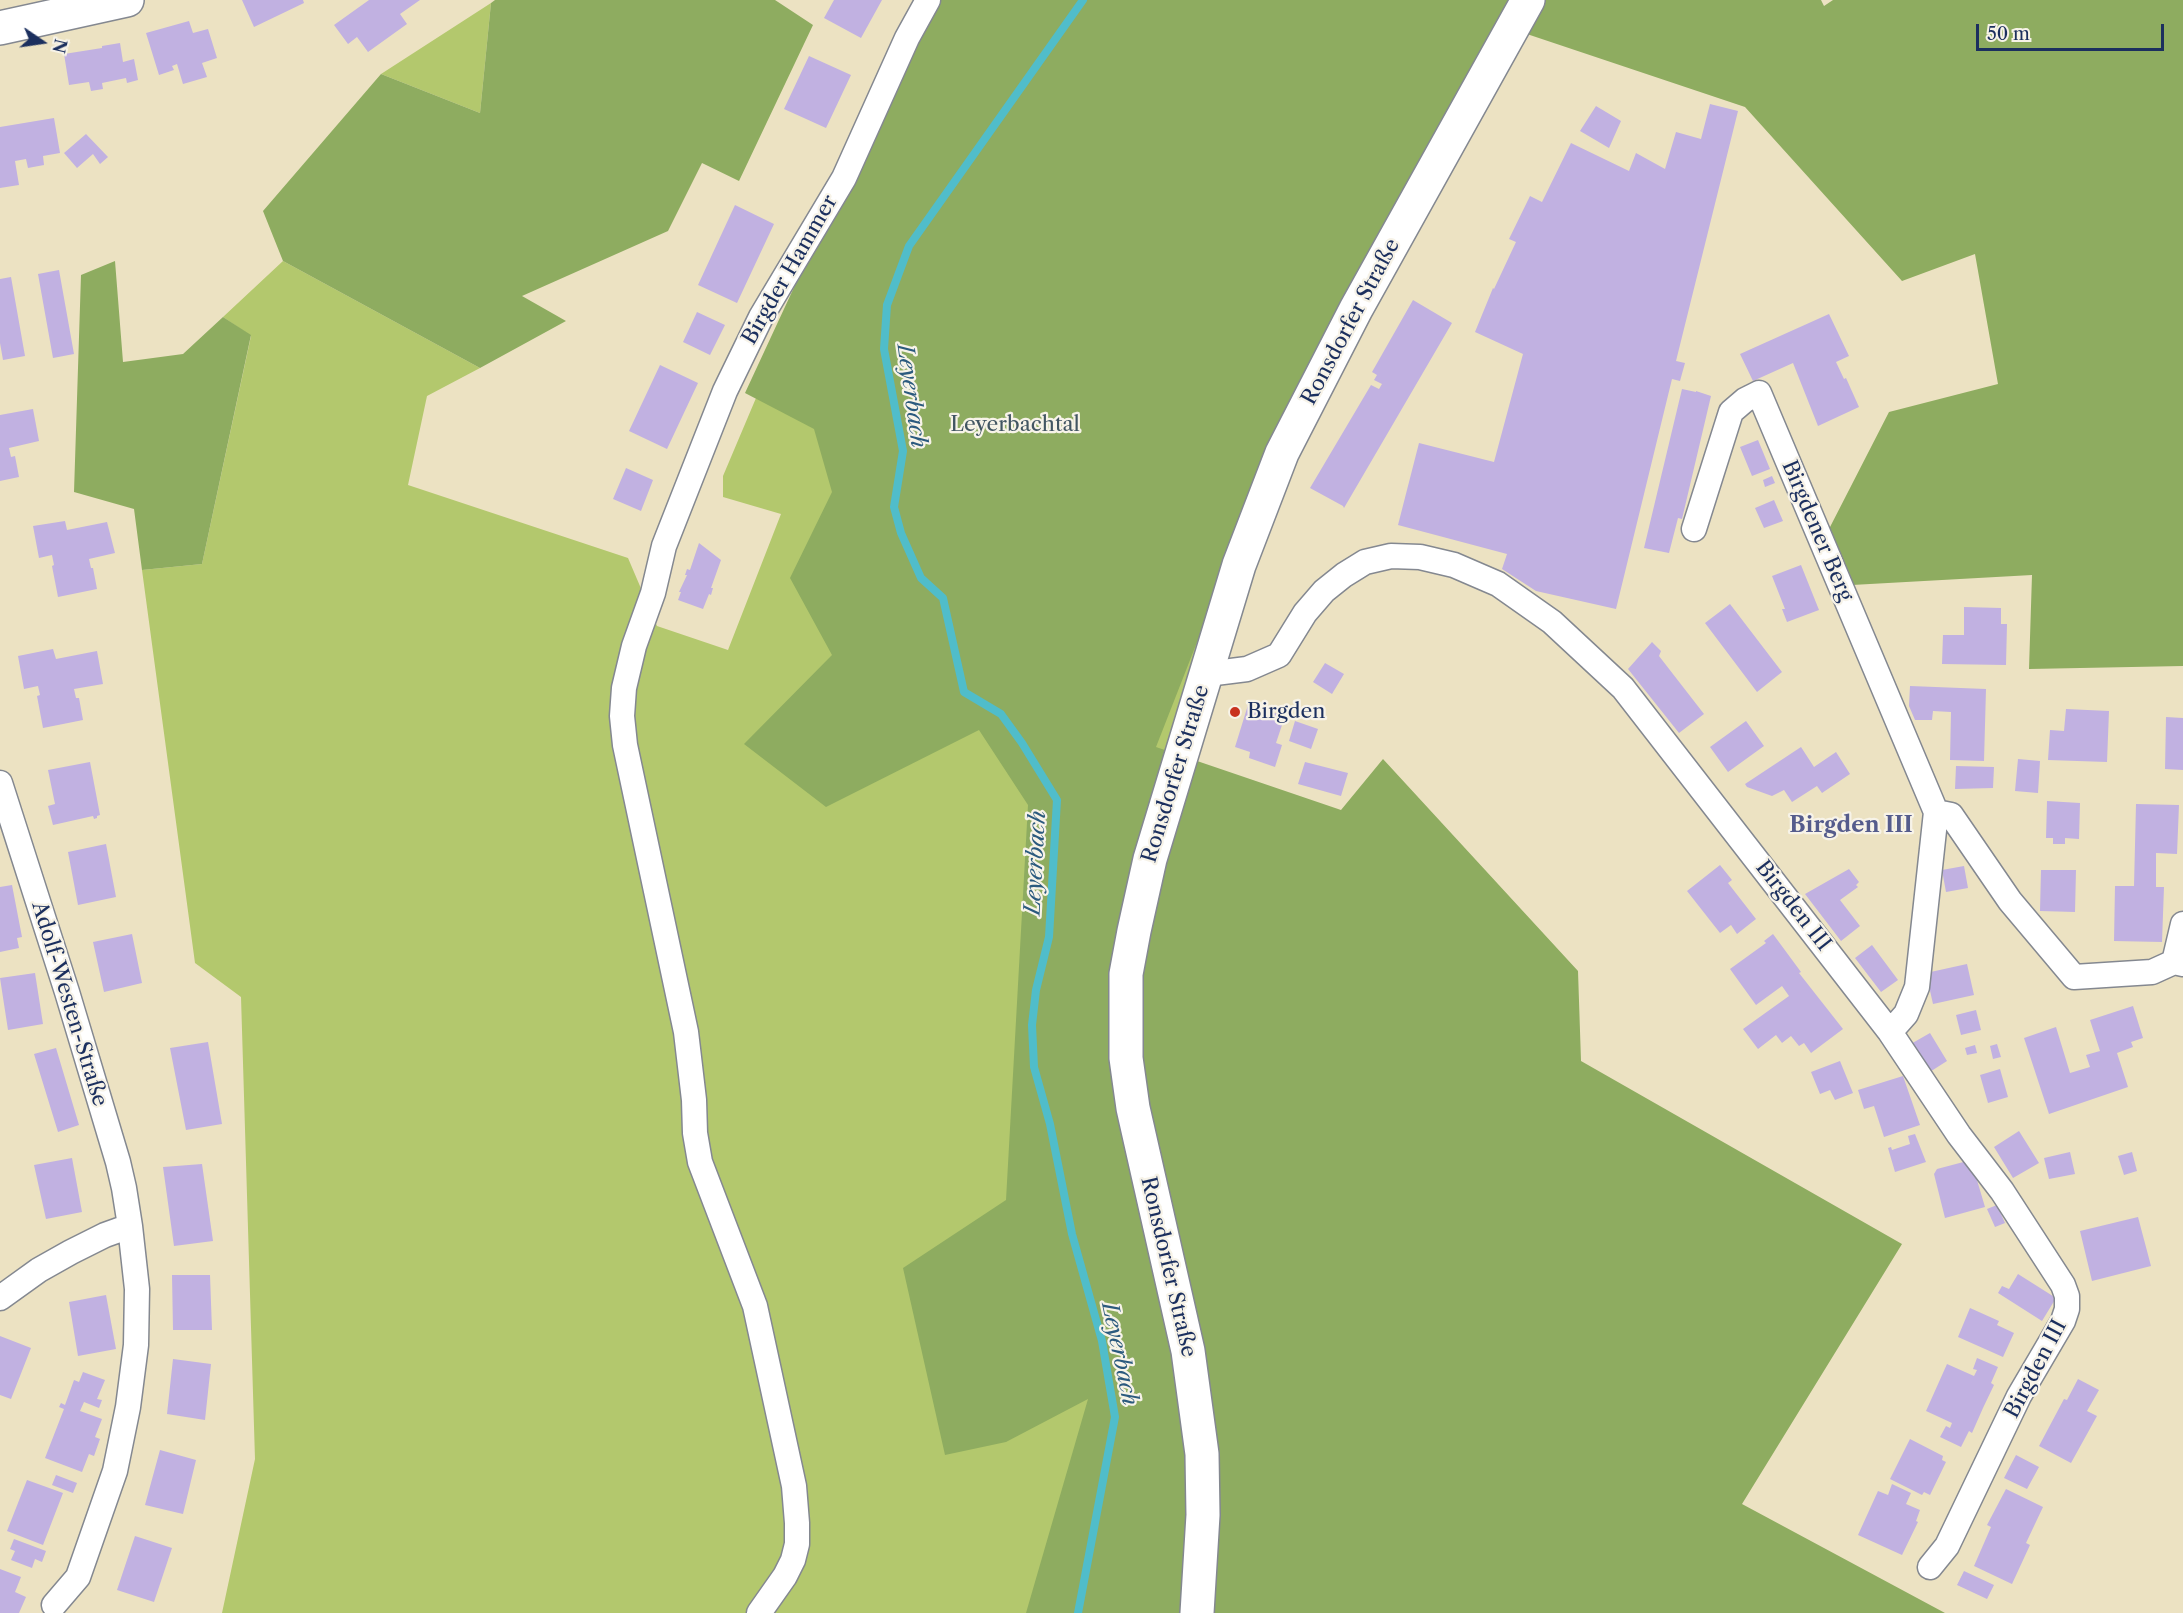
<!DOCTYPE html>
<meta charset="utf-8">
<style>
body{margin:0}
#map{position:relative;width:2183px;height:1613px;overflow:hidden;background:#ece2c2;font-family:"Libre Caslon Text",serif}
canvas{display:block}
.north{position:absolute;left:12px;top:12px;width:60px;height:60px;-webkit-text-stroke:4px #f7f3e8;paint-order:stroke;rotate:103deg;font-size:16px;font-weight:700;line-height:24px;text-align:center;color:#1b2f5e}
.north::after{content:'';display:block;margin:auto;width:21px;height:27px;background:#1b2f5e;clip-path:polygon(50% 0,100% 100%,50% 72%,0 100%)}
.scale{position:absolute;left:1976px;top:24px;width:188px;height:27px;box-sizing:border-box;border:3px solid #1b2f5e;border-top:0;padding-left:8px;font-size:18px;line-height:21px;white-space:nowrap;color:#1b2f5e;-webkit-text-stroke:4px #f7f3e8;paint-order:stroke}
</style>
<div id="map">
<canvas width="2183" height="1613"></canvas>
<div class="north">N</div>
<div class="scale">50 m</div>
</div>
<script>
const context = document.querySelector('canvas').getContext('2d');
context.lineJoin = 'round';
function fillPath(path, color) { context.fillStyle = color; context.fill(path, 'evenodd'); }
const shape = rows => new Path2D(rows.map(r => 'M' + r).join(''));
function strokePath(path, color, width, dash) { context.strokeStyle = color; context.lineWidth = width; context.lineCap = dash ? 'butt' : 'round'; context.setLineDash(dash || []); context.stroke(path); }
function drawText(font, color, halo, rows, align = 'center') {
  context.font = font + ' "Libre Caslon Text",serif'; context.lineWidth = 4.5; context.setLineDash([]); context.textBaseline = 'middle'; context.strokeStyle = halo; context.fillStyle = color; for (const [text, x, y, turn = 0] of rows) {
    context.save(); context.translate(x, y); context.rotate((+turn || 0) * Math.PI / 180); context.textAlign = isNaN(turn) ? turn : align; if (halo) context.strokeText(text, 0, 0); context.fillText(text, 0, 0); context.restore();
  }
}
const green = shape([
 [491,3,480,113,381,74],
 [283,261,480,368,427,396,408,485,628,558,657,626,728,650,781,514,723,497,723,476,770,365,1287,406,1125,887,1177,1613,222,1613,255,1459,241,997,195,963,142,570,202,564,251,336,223,317]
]);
const forest = shape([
 [495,0,775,0,813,25,739,181,702,163,668,231,522,296,566,321,480,368,283,261,263,211,381,74,480,113,491,3],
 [934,0,1821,0,1824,6,1833,0,2183,0,2183,666,2029,669,2032,575,1852,585,1829,529,1889,412,1998,384,1975,254,1902,281,1745,107,1503,26,1280,430,1156,747,1341,810,1383,759,1578,971,1581,1061,1902,1244,1742,1504,1945,1613,1026,1613,1088,1399,1006,1442,945,1455,903,1268,1006,1200,1028,805,979,730,826,807,744,744,832,655,790,578,832,492,814,429,745,393,894,72],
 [115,261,123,362,183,354,223,317,251,335,202,564,142,570,134,509,74,492,81,275]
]);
const stream = shape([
 [1078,1613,1115,1417,1102,1341,1072,1234,1050,1124,1034,1067,1032,1025,1036,990,1049,937,1057,800,1022,743,1001,714,964,692,943,598,921,578,901,533,894,507,903,451,884,349,887,305,909,246,1083,0]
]);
const building = shape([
 [242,0,303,0,304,3,254,27],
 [369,0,420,0,400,14,407,24,368,52,357,37,348,44,334,25],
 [834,0,882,0,861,38,824,18],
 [189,21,193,33,208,29,217,58,202,63,207,77,183,84,177,64,172,66,174,70,159,75,146,33],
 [120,43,123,62,134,59,138,80,127,83,126,78,102,83,103,89,91,91,89,82,69,85,64,54,102,48,102,46],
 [809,56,851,75,826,128,784,109],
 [1710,104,1738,111,1676,361,1685,363,1680,381,1672,379,1616,609,1536,591,1502,569,1507,554,1398,525,1419,443,1494,462,1523,354,1475,332,1493,288,1494,289,1516,242,1509,239,1530,196,1542,202,1571,143,1629,171,1636,153,1665,169,1676,132,1701,139],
 [1596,106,1621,121,1609,148,1580,131],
 [54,118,60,153,43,156,44,165,28,168,26,159,15,161,19,185,0,188,0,127],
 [86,134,108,157,100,164,93,154,77,168,64,153],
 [735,205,774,224,737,303,698,285],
 [59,270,74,354,53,358,38,274],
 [11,277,25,356,3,360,0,343,0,279],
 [1413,300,1452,323,1344,508,1343,506,1310,488,1371,385,1379,389,1382,384,1374,380,1377,375,1372,372],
 [697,312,725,325,710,355,683,342],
 [1829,314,1849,356,1836,362,1844,379,1846,378,1859,407,1818,426,1793,363,1753,381,1740,354],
 [660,365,698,383,667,449,629,431],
 [1682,389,1696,392,1696,391,1711,396,1682,519,1678,518,1669,553,1644,548],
 [33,409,39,441,9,448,11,457,15,456,19,477,0,481,0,415],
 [1758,440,1770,469,1752,476,1740,447],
 [626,468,653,480,641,511,613,499],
 [1772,476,1775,483,1765,487,1763,480],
 [1774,500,1783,521,1764,528,1755,508],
 [65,521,67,530,107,522,115,553,89,559,91,568,93,568,97,589,58,597,52,566,54,565,52,555,39,558,33,526],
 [699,543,721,560,711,588,713,588,711,595,709,594,703,609,678,600,681,592,679,592,687,575,685,575,687,569,690,570],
 [1801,565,1819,610,1787,622,1782,609,1785,609,1772,576],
 [1730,604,1782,672,1757,692,1705,623],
 [1964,607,2001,608,2001,624,2007,624,2006,665,1942,664,1943,635,1964,635],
 [1652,642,1661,651,1659,656,1704,714,1679,733,1628,669],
 [53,649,56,659,97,651,103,684,74,689,76,698,79,698,83,720,43,728,37,696,40,695,38,686,24,689,18,656],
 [1325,663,1344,674,1332,694,1313,682],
 [1910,686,1986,689,1984,761,1950,760,1951,712,1933,711,1932,720,1915,720,1909,706],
 [1248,705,1285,716,1276,743,1282,745,1275,767,1249,758,1250,752,1235,747],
 [2066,709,2109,711,2107,762,2048,760,2050,730,2064,731],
 [2166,717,2183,718,2183,770,2165,769],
 [1295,721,1318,729,1311,749,1289,741],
 [1746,721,1764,746,1728,772,1710,747],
 [1801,747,1814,767,1836,752,1850,774,1822,793,1817,786,1792,802,1784,790,1772,796,1747,787,1745,784],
 [2018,759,2040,761,2038,793,2015,791],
 [90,762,100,815,97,816,97,818,94,819,93,816,53,825,48,806,55,804,48,770],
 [1305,762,1348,773,1341,796,1298,784],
 [1956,766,1994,767,1993,788,1955,789],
 [2047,801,2080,803,2079,839,2065,838,2065,844,2053,844,2053,838,2046,838],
 [2136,804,2179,805,2177,854,2156,853,2156,887,2164,887,2162,942,2114,941,2115,886,2134,886],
 [106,844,116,897,78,905,68,852],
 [1720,865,1732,880,1728,883,1756,919,1737,934,1731,925,1720,933,1687,891],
 [1964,866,1968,888,1946,892,1942,870],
 [1849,869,1859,882,1856,885,1858,887,1840,900,1860,926,1841,941,1805,894],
 [2041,870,2076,870,2075,912,2040,911],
 [12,885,22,937,17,938,19,948,0,952,0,887],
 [132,934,142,983,104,992,93,942],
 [1773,934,1801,972,1799,973,1843,1029,1811,1053,1804,1043,1799,1046,1791,1036,1782,1043,1776,1035,1758,1049,1743,1029,1789,996,1782,986,1756,1005,1730,969,1766,943,1764,941],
 [1872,945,1898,980,1881,992,1855,958],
 [1967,964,1974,995,1933,1004,1926,973],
 [35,973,43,1024,8,1030,0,978],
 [2133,1006,2143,1038,2131,1042,2133,1047,2117,1053,2128,1087,2049,1114,2024,1038,2056,1027,2070,1073,2090,1067,2086,1055,2100,1051,2090,1020],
 [1976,1010,1981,1030,1961,1035,1956,1015],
 [1930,1033,1947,1061,1925,1075,1909,1045],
 [208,1042,222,1124,186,1130,170,1048],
 [1997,1044,2001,1057,1993,1059,1990,1046],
 [1975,1045,1977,1053,1967,1055,1965,1048],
 [56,1048,79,1125,58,1132,34,1054],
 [1840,1061,1853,1093,1835,1100,1830,1090,1820,1094,1811,1072],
 [2000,1069,2008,1097,1988,1103,1980,1075],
 [1903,1076,1920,1125,1884,1137,1874,1106,1864,1109,1858,1090],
 [2019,1131,2039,1163,2013,1178,1994,1147],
 [1915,1134,1926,1162,1895,1172,1888,1148,1891,1147,1892,1150,1910,1144,1908,1136],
 [2070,1152,2075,1174,2049,1179,2044,1158],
 [2132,1152,2137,1171,2124,1175,2118,1156],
 [72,1158,82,1212,46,1219,34,1165],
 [1971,1160,1985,1207,1945,1218,1934,1174,1937,1169],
 [202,1164,213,1241,174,1246,163,1167],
 [1997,1205,2005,1223,1995,1227,1987,1209],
 [2138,1217,2151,1266,2092,1281,2080,1231],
 [2018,1274,2056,1298,2042,1321,1998,1293,2002,1286,2009,1289],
 [172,1275,210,1275,212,1330,173,1330],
 [106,1295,116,1349,78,1356,69,1302],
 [1970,1308,1999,1321,1997,1325,2014,1333,2003,1357,1958,1337],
 [0,1336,31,1348,11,1399,0,1395],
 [1977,1358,1998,1367,1991,1383,1994,1385,1983,1408,1972,1433,1969,1431,1961,1447,1940,1437,1946,1426,1950,1428,1952,1423,1926,1411,1947,1364,1974,1376,1977,1370,1973,1369],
 [173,1359,211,1364,205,1420,167,1414],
 [83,1372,105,1380,97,1399,102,1400,99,1408,84,1402,80,1411,102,1419,95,1437,100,1439,94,1456,89,1454,82,1472,45,1458,64,1409,59,1407,61,1403,65,1405,74,1380,79,1382],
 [2078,1379,2099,1390,2087,1411,2097,1416,2071,1463,2039,1446,2064,1399,2067,1400],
 [1910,1439,1943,1456,1942,1460,1946,1462,1930,1495,1924,1492,1922,1495,1890,1479],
 [160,1450,196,1460,183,1514,145,1505],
 [2016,1455,2039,1467,2027,1489,2004,1478],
 [56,1475,77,1483,73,1493,52,1485],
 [27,1480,63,1493,43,1545,7,1531],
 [1892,1484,1911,1493,1906,1504,1920,1510,1916,1521,1918,1522,1902,1555,1858,1535,1878,1491,1888,1495],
 [2006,1489,2043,1507,2026,1543,2030,1545,2012,1584,1974,1566,1991,1527,1987,1525],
 [135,1536,172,1548,154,1602,117,1590],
 [14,1539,46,1551,42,1562,35,1559,32,1568,11,1560,15,1551,10,1549],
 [0,1569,21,1577,15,1592,26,1597,19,1613,0,1613],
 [1964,1571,1994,1585,1987,1599,1957,1585]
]);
const minor = shape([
 [1694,529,1731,412,1745,400,1759,393,1936,812,1917,987,1906,1014,1890,1032],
 [1207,674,1247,669,1279,655,1305,613,1324,591,1344,575,1365,562,1391,556,1420,557,1454,565,1498,584,1552,622,1623,688,1890,1032,1959,1135,2002,1191,2063,1285,2067,1296,2067,1309,2063,1321,2019,1396,1947,1546,1930,1567],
 [0,783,67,992,118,1162,124,1188,130,1226,137,1289,136,1345,128,1407,115,1471,78,1577,54,1605],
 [1936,812,1951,815,2010,901,2074,977,2152,972,2174,962,2183,964],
 [2174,962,2183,924],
 [0,1298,39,1270,71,1252,105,1235,130,1226],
 [759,1613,785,1576,793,1560,797,1544,797,1523,794,1486,755,1306,700,1162,695,1133,694,1100,686,1032,625,745,622,716,624,688,634,646,653,593,664,546,725,391,761,317,844,178,907,38,928,0]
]);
const secondary = shape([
 [0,28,127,0],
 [1197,1613,1203,1515,1202,1454,1188,1351,1133,1108,1126,1058,1126,974,1134,931,1150,859,1239,565,1282,453,1356,309,1528,0]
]);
const markers = [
 [1235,712,6,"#c8321e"]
];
const streetNames = [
 ["Birgder Hammer",790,270,-60],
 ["Ronsdorfer Straße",1351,322,-62],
 ["Birgdener Berg",1817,531,67],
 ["Ronsdorfer Straße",1176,774,-73],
 ["Birgden III",1793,906,52],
 ["Adolf-Westen-Straße",69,1004,73],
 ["Ronsdorfer Straße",1168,1267,77],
 ["Birgden III",2036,1369,-62]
];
const parkNames = [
 ["Leyerbachtal",1015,425]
];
const poiNames = [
 ["Birgden",1247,712]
];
const waterNames = [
 ["Leyerbach",911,396,82],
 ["Leyerbach",1036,863,-87],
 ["Leyerbach",1119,1354,78]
];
const neighbourhoodNames = [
 ["Birgden III",1851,826]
];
fillPath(green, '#b3c86d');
fillPath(forest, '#8eac60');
strokePath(stream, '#50bdca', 8);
fillPath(building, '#c1b1e1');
strokePath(minor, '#848890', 27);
strokePath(secondary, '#848890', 36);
strokePath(minor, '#fff', 24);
strokePath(secondary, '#fff', 33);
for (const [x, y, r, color] of markers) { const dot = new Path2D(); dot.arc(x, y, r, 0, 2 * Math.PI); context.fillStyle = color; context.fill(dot); strokePath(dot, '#f7f3e8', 2); }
drawText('21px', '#1b2f5e', '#f7f3e8', streetNames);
drawText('21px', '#415562', '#f7f3e8', parkNames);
drawText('21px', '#1b2f5e', '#f7f3e8', poiNames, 'left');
drawText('italic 22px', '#2b5a7e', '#f7f3e8', waterNames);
drawText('bold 22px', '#555c8c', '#f7f3e8', neighbourhoodNames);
</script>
